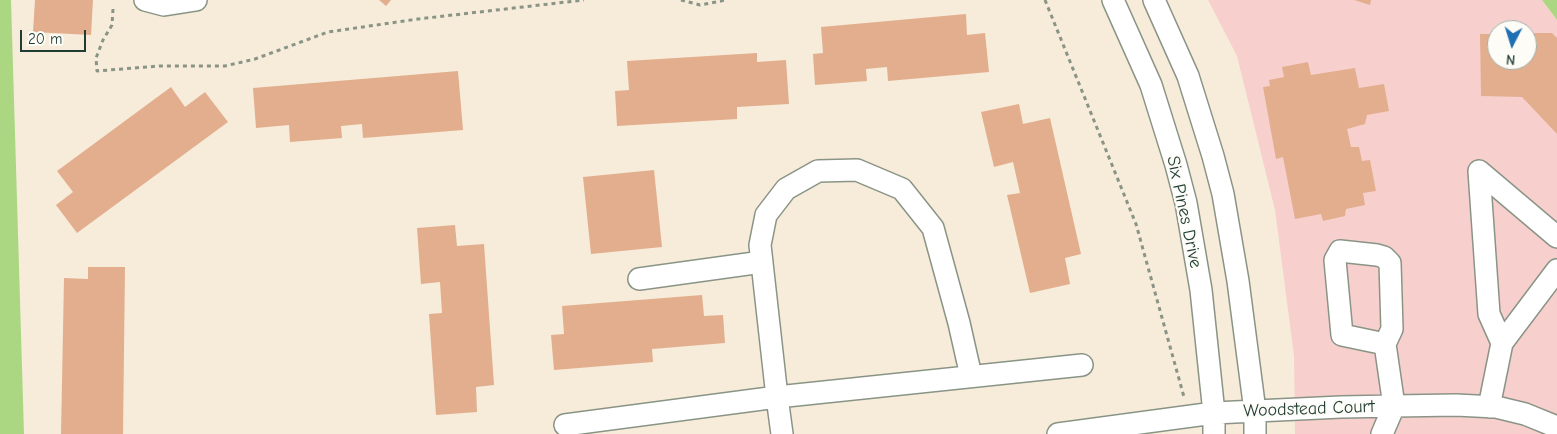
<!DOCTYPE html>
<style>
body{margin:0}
#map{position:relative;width:1557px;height:434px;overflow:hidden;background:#f6ecd9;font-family:"Comic Neue",sans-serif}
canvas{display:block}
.north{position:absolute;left:1487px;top:20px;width:50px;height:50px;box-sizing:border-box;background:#fdfcf7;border:1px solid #a4b0a9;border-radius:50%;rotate:185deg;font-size:14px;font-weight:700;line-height:20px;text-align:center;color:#1f3d34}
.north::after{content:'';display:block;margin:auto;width:18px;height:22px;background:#1f6fb2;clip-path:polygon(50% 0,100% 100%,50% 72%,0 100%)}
.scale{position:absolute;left:20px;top:30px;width:66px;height:22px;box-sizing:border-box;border:2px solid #1f3d34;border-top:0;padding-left:6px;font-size:15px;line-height:18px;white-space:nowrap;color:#1f3d34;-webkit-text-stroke:4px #fdfcf7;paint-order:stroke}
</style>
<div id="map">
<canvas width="1557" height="434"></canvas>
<div class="north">N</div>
<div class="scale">20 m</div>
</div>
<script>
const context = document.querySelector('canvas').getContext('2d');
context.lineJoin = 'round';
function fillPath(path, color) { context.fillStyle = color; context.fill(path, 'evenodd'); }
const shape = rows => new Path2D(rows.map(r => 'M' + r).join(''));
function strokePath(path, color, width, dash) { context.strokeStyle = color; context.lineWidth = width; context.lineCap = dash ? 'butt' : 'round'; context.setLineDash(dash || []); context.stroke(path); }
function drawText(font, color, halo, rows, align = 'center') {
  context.font = font + ' "Comic Neue",sans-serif'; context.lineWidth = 4.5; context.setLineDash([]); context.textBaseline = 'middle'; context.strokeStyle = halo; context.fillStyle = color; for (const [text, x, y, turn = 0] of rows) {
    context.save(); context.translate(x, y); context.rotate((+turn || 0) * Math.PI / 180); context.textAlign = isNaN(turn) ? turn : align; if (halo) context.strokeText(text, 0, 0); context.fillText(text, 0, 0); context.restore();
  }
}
const built = shape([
 [1208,0,1542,0,1557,20,1557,434,1295,434,1294,356,1275,210,1237,56],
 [1497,30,1527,30,1527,60,1497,60]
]);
const green = shape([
 [0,0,11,0,24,434,0,434],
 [1542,0,1557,0,1557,20]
]);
const building = shape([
 [35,0,93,0,91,35,33,32],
 [379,0,391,0,386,6],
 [1354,0,1371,0,1370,5],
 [966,14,967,35,985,33,989,72,888,81,887,67,866,69,867,81,815,85,813,54,823,53,821,27],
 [1527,33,1552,33,1557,38,1557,134,1522,97,1481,96,1480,34,1497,34,1497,60,1527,60],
 [757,53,757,62,786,60,789,104,737,107,737,119,617,126,615,91,629,90,627,61],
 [1308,62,1311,75,1355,68,1359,88,1384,84,1389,111,1367,115,1365,124,1347,129,1351,147,1359,147,1362,161,1370,160,1376,191,1363,193,1365,205,1346,209,1345,216,1323,221,1321,214,1295,219,1283,157,1276,159,1263,87,1270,86,1269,80,1284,77,1282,67],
 [458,71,463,130,363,138,362,124,341,126,342,138,290,142,289,125,256,128,253,88],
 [171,87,185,107,205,92,228,122,77,233,56,205,73,192,57,171],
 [1019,104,1023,124,1050,118,1081,254,1065,258,1070,284,1030,293,1007,195,1020,193,1013,162,994,167,981,112],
 [654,170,662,247,591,254,583,177],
 [455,225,457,246,484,244,494,385,476,387,477,412,436,415,429,314,442,313,440,282,421,284,417,228],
 [88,267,125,267,123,434,61,434,64,278,88,279],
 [702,295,704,316,723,315,725,343,652,349,653,362,554,370,551,335,564,334,562,306]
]);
const path = shape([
 [681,0,700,5,726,0],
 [1045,0,1136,224,1184,397],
 [113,9,112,25,103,40,96,58,97,71,159,66,225,66,255,59,328,32,418,19,584,0]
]);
const minor = shape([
 [145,0,164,5,196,0],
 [1113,0,1151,85,1176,165,1186,203,1201,290,1214,413,1214,434],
 [1154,0,1188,76,1213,156,1223,194,1238,281,1255,411,1255,434],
 [639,279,762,262],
 [1502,343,1489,314,1479,171,1557,237],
 [1489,407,1502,343,1557,270],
 [565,425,777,397,760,245,766,215,786,189,818,171,857,170,902,189,933,228,959,323,971,376],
 [782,434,777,397,1082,365],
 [1058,434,1214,413,1341,407,1394,406,1456,405,1496,407,1525,414,1557,427],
 [1382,434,1394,406,1385,344,1392,329,1390,263,1384,257,1377,255,1340,251,1335,260,1342,335,1385,344]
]);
const streetNames = [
 ["Six Pines Drive",1184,212,78],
 ["Woodstead Court",1309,409,-2]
];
fillPath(built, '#f7d0ce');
fillPath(green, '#abd783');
fillPath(building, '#e2ae8e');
strokePath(minor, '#8a9486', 24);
strokePath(path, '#8a9486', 3, [4, 4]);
strokePath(minor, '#fff', 21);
drawText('18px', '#1f3d34', '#fdfcf7', streetNames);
</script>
